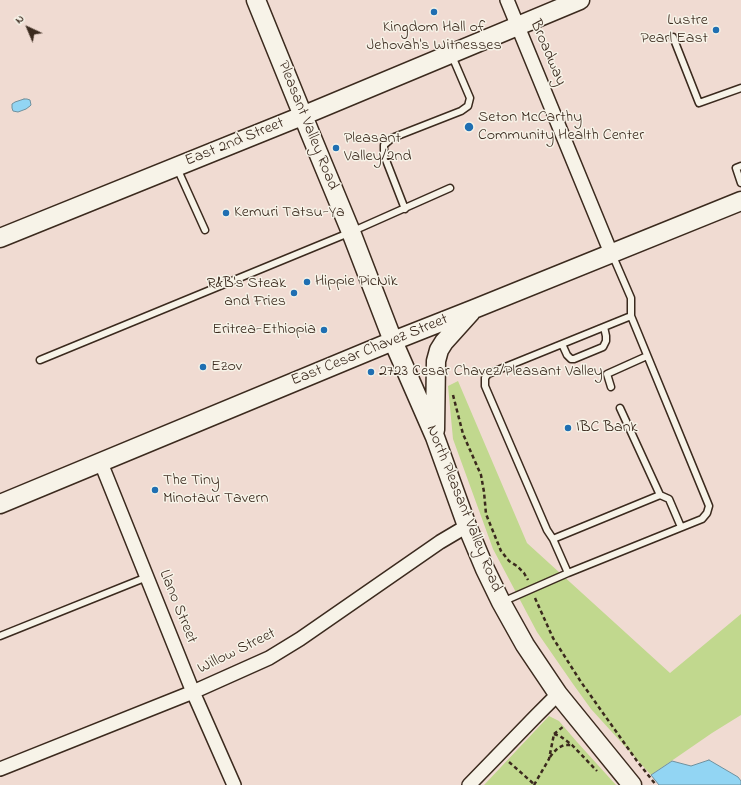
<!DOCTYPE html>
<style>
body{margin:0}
#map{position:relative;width:741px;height:785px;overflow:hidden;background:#f0dbd2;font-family:"Indie Flower",sans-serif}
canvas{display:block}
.north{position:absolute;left:8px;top:8px;width:40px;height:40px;-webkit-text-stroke:3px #f7f3e8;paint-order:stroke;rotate:316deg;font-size:11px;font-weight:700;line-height:16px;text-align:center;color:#3b2a1e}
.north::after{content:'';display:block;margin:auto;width:14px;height:18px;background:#3b2a1e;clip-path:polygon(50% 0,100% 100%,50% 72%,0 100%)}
</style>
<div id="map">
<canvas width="741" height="785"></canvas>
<div class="north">N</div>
</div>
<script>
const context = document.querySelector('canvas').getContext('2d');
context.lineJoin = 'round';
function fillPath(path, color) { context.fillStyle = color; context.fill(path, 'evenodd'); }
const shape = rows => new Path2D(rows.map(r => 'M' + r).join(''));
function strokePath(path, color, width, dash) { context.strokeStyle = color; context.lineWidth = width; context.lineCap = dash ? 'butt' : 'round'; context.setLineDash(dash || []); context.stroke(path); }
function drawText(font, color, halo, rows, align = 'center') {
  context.font = font + ' "Indie Flower",sans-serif'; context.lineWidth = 3; context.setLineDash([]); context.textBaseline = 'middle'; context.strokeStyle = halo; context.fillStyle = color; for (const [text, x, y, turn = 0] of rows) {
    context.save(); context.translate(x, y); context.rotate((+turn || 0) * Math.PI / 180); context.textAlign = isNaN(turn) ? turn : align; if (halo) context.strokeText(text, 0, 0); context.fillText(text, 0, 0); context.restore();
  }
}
const green = shape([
 [458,381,527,543,670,673,741,614,741,715,712,733,651,775,591,709,573,684,537,632,493,549,453,439,448,386],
 [549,716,559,721,577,742,616,785,484,785]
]);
const water = shape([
 [24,99,27,99,30,100,31,105,30,106,26,109,18,112,13,111,12,108,12,104,15,102,24,99],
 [709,760,738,777,741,781,741,785,659,785,651,775,672,761,691,766,709,760]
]);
const path = shape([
 [453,395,463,434,481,475,484,492,486,514,501,551,509,561,517,566,524,573,528,580],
 [535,598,553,638,581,682,637,761,656,785],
 [554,734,560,736,572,745,597,771],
 [554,734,564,726],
 [550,757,553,753,558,748,564,745,572,745],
 [509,762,535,785],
 [534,785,549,759,554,734]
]);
const lane = shape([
 [673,37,699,103,741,88],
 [741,166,736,168,741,183],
 [177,168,205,230],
 [405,209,384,155,384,145,392,138,461,111,468,106,470,98,452,56],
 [562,344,567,355,571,359,574,359,603,347,606,341,606,336,604,327],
 [40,360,351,232,450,188],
 [611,387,607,374,647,356],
 [620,408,660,495],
 [553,539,660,495,669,499,681,527],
 [568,573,553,539,547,530,485,386,485,378,488,374,631,316],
 [502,602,568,573,702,519,707,513,709,506,707,501,631,316,631,298,612,254],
 [0,636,147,577]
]);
const street = shape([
 [507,0,611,253],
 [101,463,193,692,234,785],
 [0,769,193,692,269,658,300,639,440,542,467,526],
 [469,785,536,716,558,694]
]);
const secondary = shape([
 [256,0,310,133,351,232,393,341,435,437,467,526,485,569,501,602,525,645,558,694,632,785],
 [0,238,302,116,580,0],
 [435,430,436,361,439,350,444,342,471,312],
 [0,504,393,341,474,309,741,201]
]);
const markers = [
 [434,12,4,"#1f6fb2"],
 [716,30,4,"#1f6fb2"],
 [469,127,5,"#1f6fb2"],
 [336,148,4,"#1f6fb2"],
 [226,213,4,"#1f6fb2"],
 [307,282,4,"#1f6fb2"],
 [294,293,4,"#1f6fb2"],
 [324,330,4,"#1f6fb2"],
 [203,367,4,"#1f6fb2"],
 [371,372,4,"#1f6fb2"],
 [568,428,4,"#1f6fb2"],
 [155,490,4,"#1f6fb2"]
];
const poiNames = [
 ["Lustre",708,21,"right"],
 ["Pearl East",708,39,"right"],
 ["Kingdom Hall of",434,28,"center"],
 ["Jehovah's Witnesses",434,46,"center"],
 ["Seton McCarthy",478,118],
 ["Community Health Center",478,136],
 ["Pleasant",344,139],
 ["Valley/2nd",344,157],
 ["Kemuri Tatsu-Ya",234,213],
 ["Hippie PicNik",315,282],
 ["R&B's Steak",286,284,"right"],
 ["and Fries",286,302,"right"],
 ["Eritrea-Ethiopia",316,330,"right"],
 ["Ezov",211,367],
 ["2723 Cesar Chavez/Pleasant Valley",379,372],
 ["IBC Bank",576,428],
 ["The Tiny",163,481],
 ["Minotaur Tavern",163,499]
];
const streetNames = [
 ["Broadway",547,53,67],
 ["Pleasant Valley Road",307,126,68],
 ["East 2nd Street",235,143,-22],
 ["East Cesar Chavez Street",370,351,-22],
 ["North Pleasant Valley Road",463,509,68],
 ["Llano Street",177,607,68],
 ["Willow Street",237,652,-26]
];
fillPath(green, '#c1d88e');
fillPath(water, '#92d5f3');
strokePath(water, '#6f919e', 1);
strokePath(lane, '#3b2a1e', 9);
strokePath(street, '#3b2a1e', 16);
strokePath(secondary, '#3b2a1e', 21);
strokePath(path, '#3b2a1e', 2.5, [4, 3]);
strokePath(lane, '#f7f3e8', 6);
strokePath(street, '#f7f3e8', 13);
strokePath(secondary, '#f7f3e8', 18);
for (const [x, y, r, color] of markers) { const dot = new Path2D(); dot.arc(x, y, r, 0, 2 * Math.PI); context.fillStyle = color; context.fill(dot); strokePath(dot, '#f7f3e8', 1.5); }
drawText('16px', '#3b2a1e', '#f7f3e8', poiNames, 'left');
drawText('16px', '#3b2a1e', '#f7f3e8', streetNames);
</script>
